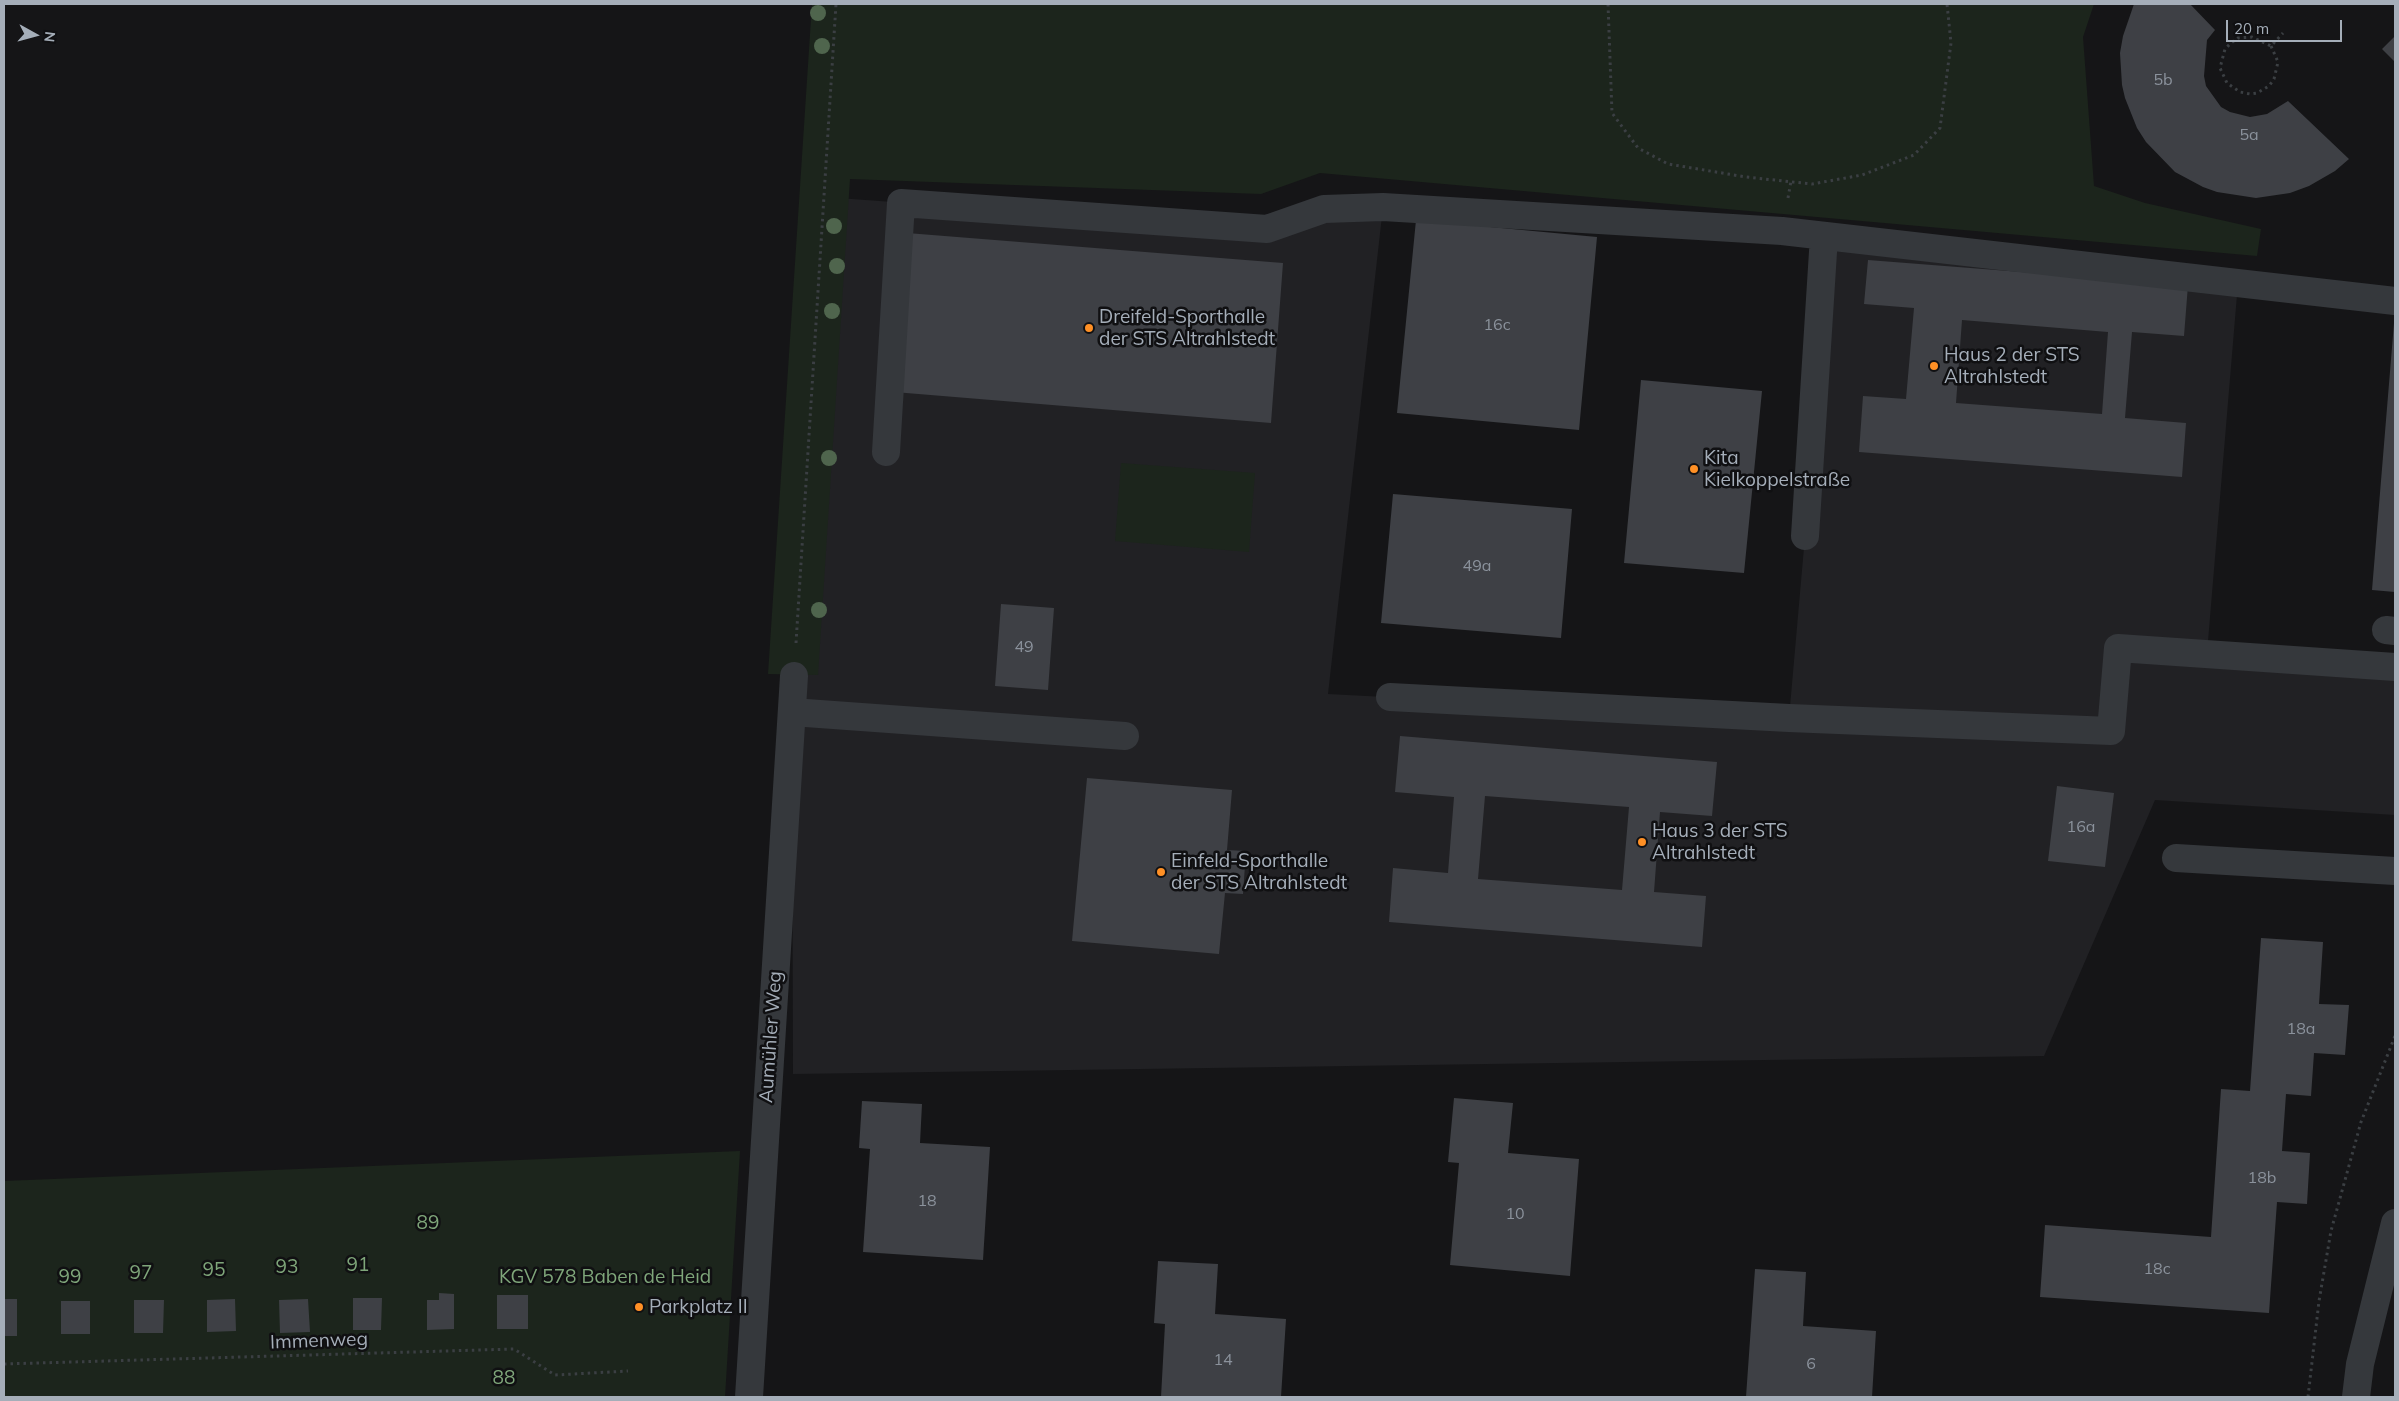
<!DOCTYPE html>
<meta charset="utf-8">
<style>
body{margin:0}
#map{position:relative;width:2399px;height:1401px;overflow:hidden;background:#151517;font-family:Mulish,sans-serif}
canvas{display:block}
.frame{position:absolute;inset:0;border:5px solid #a5aeb9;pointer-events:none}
.north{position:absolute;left:10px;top:10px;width:50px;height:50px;-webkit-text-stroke:4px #101012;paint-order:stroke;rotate:97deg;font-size:14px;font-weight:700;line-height:20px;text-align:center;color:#a5aeb9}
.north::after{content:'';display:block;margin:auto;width:18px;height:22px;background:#a5aeb9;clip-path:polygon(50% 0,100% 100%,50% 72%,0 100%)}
.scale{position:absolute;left:2226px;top:20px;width:116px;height:22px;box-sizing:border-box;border:2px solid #a5aeb9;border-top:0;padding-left:6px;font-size:15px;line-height:18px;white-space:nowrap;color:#a5aeb9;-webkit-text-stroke:4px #101012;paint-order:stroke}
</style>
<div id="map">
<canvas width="2399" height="1401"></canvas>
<div class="frame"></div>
<div class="north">N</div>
<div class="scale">20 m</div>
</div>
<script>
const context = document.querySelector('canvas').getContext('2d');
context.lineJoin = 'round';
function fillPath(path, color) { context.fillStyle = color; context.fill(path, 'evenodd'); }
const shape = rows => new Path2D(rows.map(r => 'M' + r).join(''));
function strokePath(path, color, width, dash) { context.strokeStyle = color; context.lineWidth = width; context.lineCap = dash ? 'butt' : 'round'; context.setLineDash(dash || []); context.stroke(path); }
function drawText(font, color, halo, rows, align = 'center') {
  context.font = font + ' Mulish,sans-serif'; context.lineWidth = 5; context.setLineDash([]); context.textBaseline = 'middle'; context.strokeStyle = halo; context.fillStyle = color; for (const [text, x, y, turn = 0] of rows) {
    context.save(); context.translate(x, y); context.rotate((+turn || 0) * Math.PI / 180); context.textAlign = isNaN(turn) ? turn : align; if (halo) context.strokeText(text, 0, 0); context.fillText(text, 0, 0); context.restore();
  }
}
const built = shape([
 [824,197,1267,229,1383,207,1328,694,1789,718,1805,536,1824,236,2238,283,2207,653,2395,667,2395,815,2155,800,2044,1056,793,1074,792,712]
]);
const green = shape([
 [812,4,2094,4,2083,37,2094,186,2145,203,2261,229,2257,256,1320,173,1261,194,850,179,818,675,768,674],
 [1121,463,1255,473,1249,552,1115,541],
 [740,1151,725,1397,4,1397,4,1181]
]);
const building = shape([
 [2134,4,2190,4,2215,30,2207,40,2204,76,2206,86,2221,107,2230,112,2250,117,2267,114,2288,101,2349,159,2335,171,2309,186,2290,193,2256,198,2217,192,2203,187,2175,172,2146,142,2137,128,2125,98,2122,85,2120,53,2123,36],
 [2395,36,2395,62,2382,49],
 [1416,220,1597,237,1579,430,1397,413],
 [907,233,1283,263,1271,423,894,392],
 [1868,260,2188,285,2184,336,2132,332,2125,418,2186,423,2182,477,1859,452,1863,396,1906,399,1914,308,1864,304],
 [1962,320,2108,332,2102,414,1956,403],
 [2394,323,2395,323,2395,592,2372,590],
 [1641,380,1762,391,1744,573,1624,563],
 [1393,494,1572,509,1561,638,1381,623],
 [1001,604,1054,608,1048,690,995,686],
 [1400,736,1717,762,1712,816,1660,812,1654,892,1706,896,1702,947,1389,922,1393,868,1448,873,1454,797,1395,792],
 [1485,796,1629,807,1622,890,1478,879],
 [1087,778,1232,790,1227,850,1246,851,1243,894,1225,893,1219,954,1072,941],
 [2057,786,2114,793,2105,867,2048,861],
 [2261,938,2323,942,2319,1004,2349,1005,2345,1055,2314,1053,2311,1096,2286,1094,2282,1151,2310,1153,2307,1204,2277,1202,2269,1313,2040,1297,2045,1225,2211,1237,2221,1089,2250,1091],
 [1454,1098,1513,1103,1508,1153,1579,1159,1570,1276,1450,1265,1459,1163,1448,1162],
 [862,1101,922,1104,920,1143,990,1147,983,1260,863,1252,870,1149,859,1148],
 [1158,1261,1218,1264,1215,1314,1286,1319,1281,1397,1161,1397,1165,1324,1154,1323],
 [1755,1269,1806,1272,1803,1326,1876,1331,1872,1397,1746,1397],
 [439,1293,454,1294,454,1329,427,1330,427,1300,439,1300],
 [497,1295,528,1295,528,1329,497,1329],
 [353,1298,382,1298,381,1330,353,1330],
 [4,1299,17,1299,17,1336,4,1336],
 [235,1299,236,1331,207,1332,207,1300],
 [308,1299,310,1332,280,1333,279,1300],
 [134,1300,164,1300,163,1333,134,1333],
 [61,1301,90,1301,90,1334,61,1334]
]);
const path = shape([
 [1608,4,1612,113,1638,148,1668,164,1746,177,1812,184,1862,175,1914,155,1940,128,1951,43,1947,4],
 [2271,46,2278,62,2274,79,2269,86,2257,93,2250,94,2240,92,2227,83,2220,68,2225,49,2231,43,2238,38,2252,37,2271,46,2283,33],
 [1788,198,1791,181],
 [796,643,836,4],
 [4,1364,514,1349,555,1375,628,1371],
 [2308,1397,2319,1301,2331,1231,2361,1122,2395,1036]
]);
const minor = shape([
 [886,452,901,203,1267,229,1324,209,1383,207,1782,231,2395,301],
 [1805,536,1824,236],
 [2386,630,2395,631],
 [1390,697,1789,718,2111,731,2118,648,2395,667],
 [792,712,1125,736],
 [2176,858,2395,871],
 [749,1397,794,676],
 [2356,1397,2360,1364,2395,1223]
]);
const trees = [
 [818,13],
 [822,46],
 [834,226],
 [837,266],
 [832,311],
 [829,458],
 [819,610]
];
const markers = [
 [1089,328,5,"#ff9025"],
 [1934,366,5,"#ff9025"],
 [1694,469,5,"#ff9025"],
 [1642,842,5,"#ff9025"],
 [1161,872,5,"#ff9025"],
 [639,1307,5,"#ff9025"]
];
const numberNames = [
 ["5b",2163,80],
 ["5a",2249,135],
 ["16c",1497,325],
 ["49a",1477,566],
 ["49",1024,647],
 ["16a",2081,827],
 ["18a",2301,1029],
 ["18b",2262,1178],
 ["18",927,1201],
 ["10",1515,1214],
 ["18c",2157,1269],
 ["14",1223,1360],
 ["6",1811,1364]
];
const poiNames = [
 ["Dreifeld-Sporthalle",1099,317],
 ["der STS Altrahlstedt",1099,339],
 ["Haus 2 der STS",1944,355],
 ["Altrahlstedt",1944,377],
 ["Kita",1704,458],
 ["Kielkoppelstraße",1704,480],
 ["Haus 3 der STS",1652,831],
 ["Altrahlstedt",1652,853],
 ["Einfeld-Sporthalle",1171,861],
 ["der STS Altrahlstedt",1171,883],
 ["Parkplatz II",649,1307]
];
const streetNames = [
 ["Aumühler Weg",771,1037,-86],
 ["Immenweg",319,1341,-2]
];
const parkNames = [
 ["89",428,1223],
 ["91",358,1265],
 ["93",287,1267],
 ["95",214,1270],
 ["97",141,1273],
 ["99",70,1277],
 ["KGV 578 Baben de Heid",605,1277],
 ["88",504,1378]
];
fillPath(built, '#212124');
fillPath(green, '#1c251c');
fillPath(building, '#3e4045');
strokePath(path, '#3b3f43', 3, [2.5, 4]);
strokePath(minor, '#35383c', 28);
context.fillStyle = '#4f654d';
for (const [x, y] of trees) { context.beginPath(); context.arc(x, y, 8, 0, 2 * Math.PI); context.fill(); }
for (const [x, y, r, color] of markers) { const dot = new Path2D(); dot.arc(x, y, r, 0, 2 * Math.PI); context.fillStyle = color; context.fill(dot); strokePath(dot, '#101012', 2); }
drawText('16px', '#8b929c', null, numberNames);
drawText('19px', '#a5aeb9', '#101012', poiNames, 'left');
drawText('19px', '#a5aeb9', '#101012', streetNames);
drawText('19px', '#7fa67a', '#101012', parkNames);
</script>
